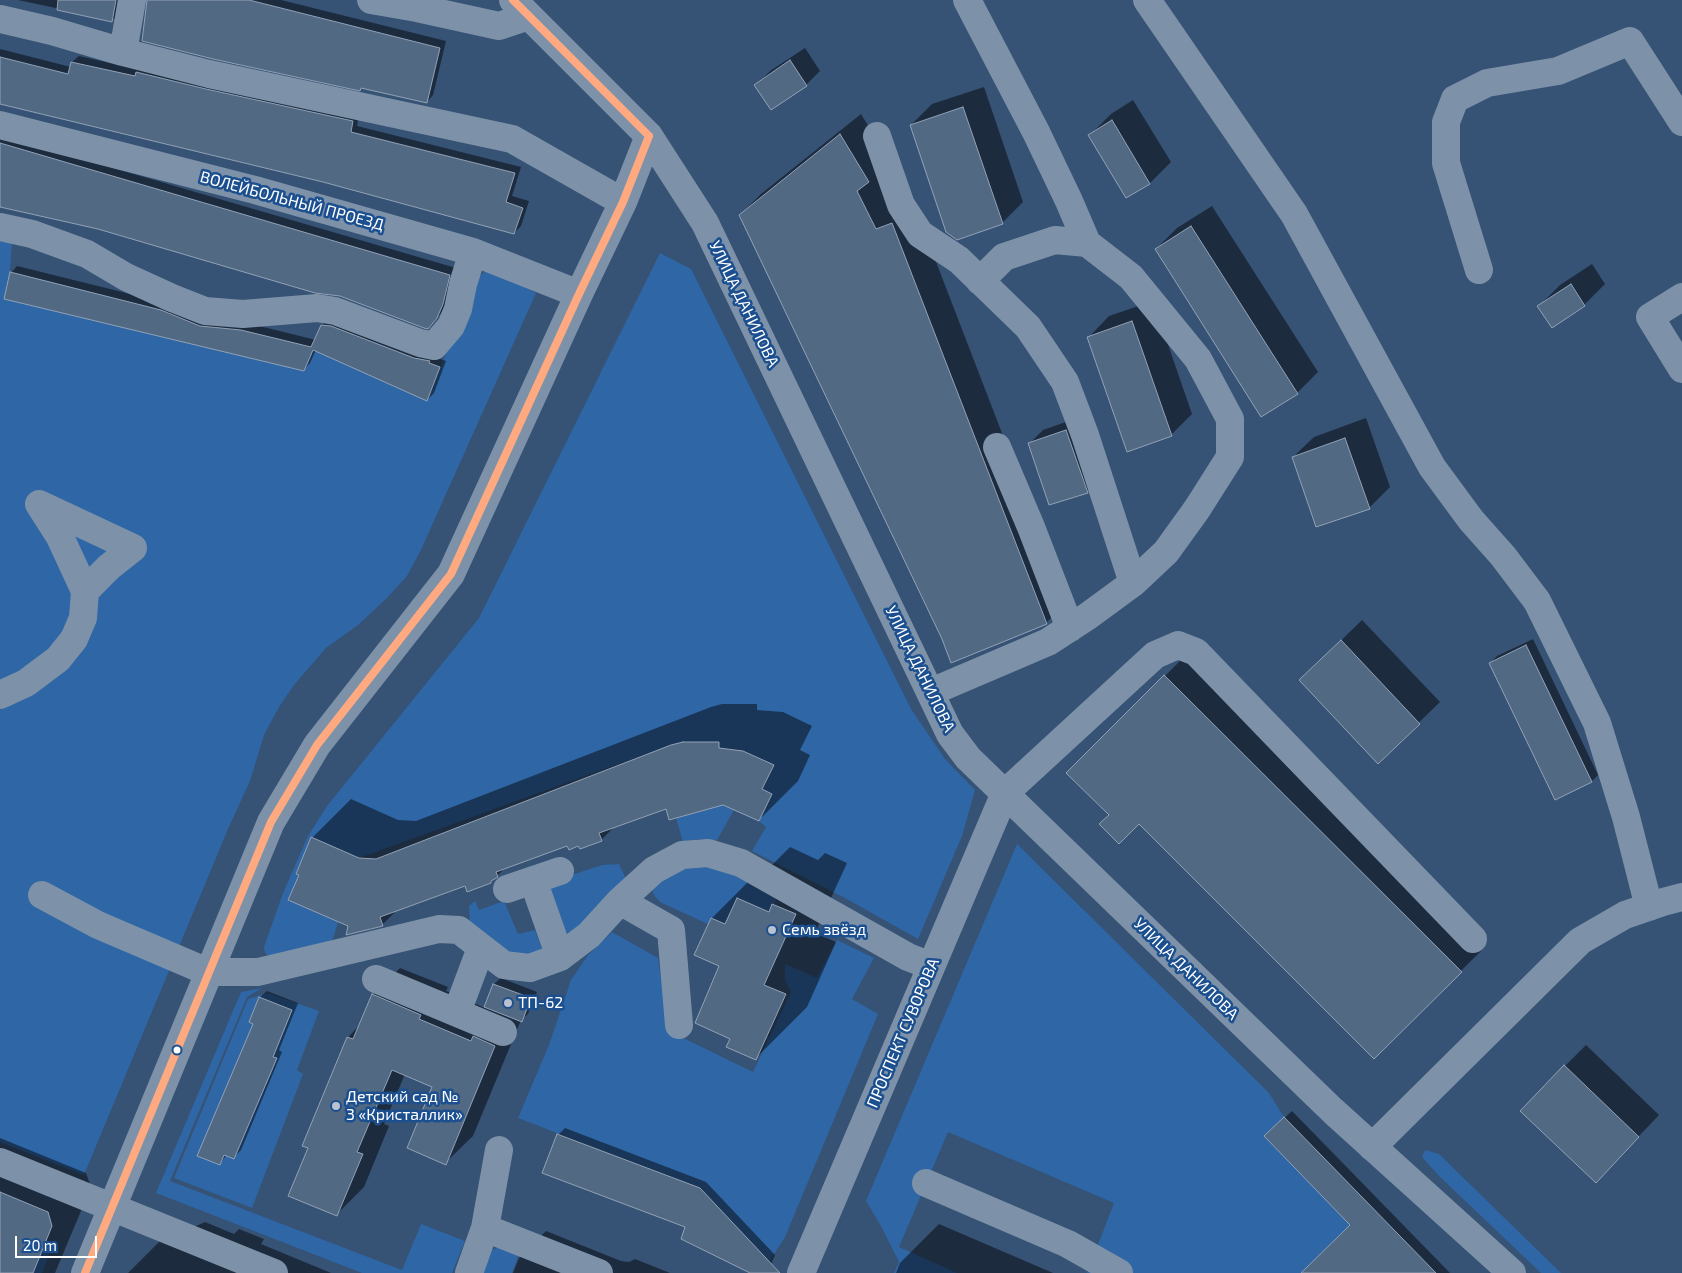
<!DOCTYPE html>
<meta charset="utf-8">
<style>
body{margin:0}
#map{position:relative;width:1682px;height:1273px;overflow:hidden;background:#365274;font-family:"Exo 2",sans-serif}
canvas{display:block}
.scale{position:absolute;left:15px;top:1236px;width:82px;height:22px;box-sizing:border-box;border:2px solid #fff;border-top:0;padding-left:6px;font-size:15px;line-height:18px;white-space:nowrap;color:#fff;-webkit-text-stroke:4px #1b4f8f;paint-order:stroke}
</style>
<div id="map">
<canvas width="1682" height="1273"></canvas>
<div class="scale">20 m</div>
</div>
<script>
const context = document.querySelector('canvas').getContext('2d');
context.lineJoin = 'round';
function fillPath(path, color) { context.fillStyle = color; context.fill(path, 'evenodd'); }
const shape = rows => new Path2D(rows.map(r => 'M' + r).join(''));
function strokePath(path, color, width, dash) { context.strokeStyle = color; context.lineWidth = width; context.lineCap = dash ? 'butt' : 'round'; context.setLineDash(dash || []); context.stroke(path); }
function drawText(font, color, halo, rows, align = 'center') {
  context.font = font + ' "Exo 2",sans-serif'; context.lineWidth = 5; context.setLineDash([]); context.textBaseline = 'middle'; context.strokeStyle = halo; context.fillStyle = color; for (const [text, x, y, turn = 0] of rows) {
    context.save(); context.translate(x, y); context.rotate((+turn || 0) * Math.PI / 180); context.textAlign = isNaN(turn) ? turn : align; if (halo) context.strokeText(text, 0, 0); context.fillText(text, 0, 0); context.restore();
  }
}
const green = shape([
 [0,238,12,241,10,272,5,299,304,371,313,350,427,401,475,281,485,271,494,271,536,293,421,550,407,576,387,598,358,625,326,648,294,685,279,707,264,735,250,781,228,829,84,1175,0,1142],
 [660,253,691,269,911,709,945,759,975,790,962,836,918,939,845,898,752,851,766,827,759,821,772,794,762,789,773,765,743,751,671,745,359,858,311,838,296,873,299,875,288,900,338,922,331,945,268,956,265,952,264,947,283,893,308,836,327,806,479,618],
 [706,797,734,810,717,840,698,839,683,842,676,818,709,809],
 [1017,844,1269,1093,1284,1117,1264,1136,1350,1225,1311,1263,1321,1273,1087,1273,1114,1203,948,1132,899,1247,957,1273,894,1273,899,1262,881,1226,866,1201],
 [619,864,627,881,569,940,541,885,602,865],
 [692,865,724,870,778,897,769,912,737,898,725,924,711,918,708,924,660,902,653,894,653,886],
 [475,901,479,910,504,901,518,934,535,930,542,949,519,961,470,928,469,906],
 [612,932,658,958,669,1031,753,1072,791,992,785,980,785,964,817,978,837,940,874,958,852,999,878,1014,785,1237,769,1262,700,1188,518,1118,549,1045,571,980,588,955],
 [262,988,247,997,170,1181,402,1270,421,1224,465,1241,452,1273,362,1273,156,1193,241,992],
 [268,993,319,1011,297,1070,303,1074,252,1208,174,1178,248,999],
 [1425,1150,1439,1154,1561,1273,1541,1273,1439,1176,1422,1157],
 [46,1242,53,1244,42,1273,33,1273],
 [502,1246,520,1251,512,1273,480,1273,491,1250]
]);
const shadow = shape([
 [18,0,121,0,119,14,112,20],
 [148,0,281,0,446,41,433,95,427,102,363,87,360,89],
 [805,48,820,71,806,85,771,108,756,85,770,71],
 [0,49,71,67,72,62,79,56,140,70,359,114,357,126,521,167,512,196,529,201,521,226,514,233,323,180,0,103],
 [984,87,1023,202,1002,223,911,125,932,104],
 [1133,100,1171,162,1150,183,1127,197,1090,135,1111,114],
 [861,114,889,160,913,202,1067,602,1046,623,943,638,740,215,761,194],
 [0,135,456,268,444,310,435,320,98,228,0,205],
 [1212,206,1318,372,1297,393,1156,249,1177,228],
 [1592,264,1605,284,1584,305,1539,306,1560,285],
 [17,266,316,340,322,325,329,318,446,361,434,393,427,400,316,350,310,363,304,370,11,273],
 [1153,301,1192,414,1171,435,1089,337,1109,316],
 [1080,417,1101,478,1087,492,1029,444,1043,430],
 [1366,418,1390,487,1369,508,1293,457,1314,437],
 [1362,620,1440,702,1378,762,1321,660],
 [1533,639,1598,775,1592,781,1490,663,1497,656],
 [1186,655,1482,950,1374,1057,1139,822,1110,815,1068,773],
 [722,704,757,704,757,710,783,712,812,726,800,750,810,755,798,781,759,820,723,803,667,807,615,826,601,840,579,844,568,844,507,866,491,882,466,884,398,909,382,925,350,925,300,874,312,838,351,799,398,820,416,821,711,707],
 [790,847,818,860,825,853,847,863,815,933,836,942,807,1007,755,1059,731,1039,721,966,712,918,763,867,768,869],
 [400,968,448,987,446,991,485,1008,494,984,501,978,537,992,528,1014,521,1020,473,1136,445,1163,434,1086,405,1074,384,1124,389,1126,364,1187,336,1215,310,1148,303,1145,348,1037,360,1025,373,995],
 [267,991,298,1003,279,1050,282,1052,241,1150,234,1157,227,1154,220,1164,254,1023,250,1022,260,997],
 [1586,1045,1659,1115,1616,1160,1565,1066],
 [1292,1111,1450,1273,1323,1273,1352,1225,1265,1136],
 [565,1128,706,1182,775,1255,768,1271,766,1273,752,1273,558,1135],
 [0,1138,86,1173,91,1187,55,1273,0,1273],
 [205,1222,234,1234,239,1229,264,1239,261,1244,331,1273,128,1273,167,1234,174,1236],
 [939,1224,1053,1273,896,1273,900,1263],
 [546,1231,621,1261,629,1262,635,1259,670,1273,513,1273,519,1258]
]);
const building = shape([
 [58,0,116,0,112,22,57,10,58,0],
 [147,0,249,0,440,48,427,103,361,88,360,91,213,59,142,41,147,0],
 [0,57,68,74,71,62,135,76,136,72,206,89,353,121,351,132,515,173,506,202,523,208,514,234,323,182,0,104,0,57],
 [790,60,807,86,771,110,754,85,790,60],
 [963,107,1003,224,957,240,946,232,910,125,963,107],
 [1112,120,1150,184,1126,198,1088,135,1112,120],
 [840,134,869,182,857,191,876,229,892,223,1047,624,951,663,942,639,739,215,840,134],
 [0,143,450,275,443,304,437,318,428,329,424,328,340,296,315,293,98,229,0,207,0,143],
 [1191,226,1298,394,1261,417,1155,249,1191,226],
 [10,272,161,310,200,326,241,330,311,347,321,325,331,326,414,358,430,361,429,363,440,367,427,401,313,350,304,371,4,299,10,272],
 [1571,284,1585,306,1552,328,1537,306,1571,284],
 [1132,321,1172,436,1127,452,1087,337,1132,321],
 [1066,430,1088,493,1049,505,1028,443,1066,430],
 [1345,438,1370,509,1316,527,1292,457,1345,438],
 [1341,640,1420,724,1378,764,1299,680,1341,640],
 [1526,645,1592,782,1555,800,1489,663,1526,645],
 [1164,675,1462,972,1374,1059,1139,824,1119,844,1099,824,1109,815,1066,773,1164,675],
 [683,742,719,742,719,748,743,751,774,765,762,789,772,794,759,821,723,805,669,820,666,809,599,833,602,841,580,849,578,846,569,850,567,846,496,872,498,877,491,881,491,883,467,892,465,886,380,917,383,926,346,935,348,926,288,900,299,875,296,874,311,837,359,858,376,859,671,745,683,742],
 [737,898,769,912,772,904,796,914,764,985,786,994,756,1060,726,1047,730,1039,695,1023,719,966,694,955,711,918,725,924,737,898],
 [493,984,531,998,522,1022,484,1007,493,984],
 [372,994,421,1015,419,1019,471,1041,473,1036,495,1046,446,1165,407,1148,432,1087,392,1070,357,1152,363,1154,337,1216,288,1196,308,1148,302,1146,347,1037,353,1039,372,994],
 [259,997,292,1010,273,1057,277,1058,234,1159,224,1155,220,1165,197,1156,253,1024,249,1022,259,997],
 [1564,1065,1639,1137,1596,1183,1520,1111,1564,1065],
 [1284,1117,1436,1273,1301,1273,1350,1225,1264,1136,1284,1117],
 [557,1134,700,1188,780,1273,750,1273,681,1239,685,1227,542,1173,557,1134],
 [0,1192,48,1212,52,1226,33,1273,0,1273,0,1192]
]);
const minor = shape([
 [371,0,417,8,499,26,529,16],
 [513,0,649,136,705,223,950,734,968,758,1333,1111,1512,1273],
 [1147,0,1294,214,1432,467,1471,520,1503,556,1537,601,1597,723,1626,817,1649,907],
 [0,19,52,31,123,52,209,74,512,139,623,202],
 [123,52,132,0],
 [0,125,255,190,473,252,579,294],
 [877,136,901,205,920,234,959,260,1028,327,1065,382,1085,435,1133,583],
 [0,227,32,234,87,254,126,277,172,298,205,311,243,314,317,308,335,311,420,343,434,346,451,326,458,309,463,284,473,252],
 [1479,270,1446,163,1446,122,1455,99,1487,83,1558,71,1630,41,1682,122],
 [980,281,1004,257,1055,240,1087,243],
 [1682,297,1650,317,1682,369],
 [997,447,1031,527,1070,628],
 [931,692,1048,642,1088,616,1133,583,1166,552,1197,509,1230,457,1230,419,1198,359,1131,277,1087,243,1069,201,1036,132,967,0],
 [0,695,26,683,58,659,74,639,83,618,85,591,60,537,39,504,133,548,109,567,85,591],
 [533,880,560,957],
 [507,889,560,871],
 [42,895,98,925,208,972,258,972,439,929,459,930,504,965,530,968,560,957,589,935,620,901,654,870,682,855,708,853,741,863,908,957,931,966],
 [620,901,671,930,679,1025],
 [376,979,503,1032],
 [457,1012,481,948],
 [1372,1147,1580,941,1625,915,1663,902,1682,897],
 [0,1162,274,1273],
 [926,1183,1068,1244,1119,1273],
 [485,1228,599,1273],
 [85,1273,271,822,317,745,451,574,579,294,623,202,649,136],
 [469,1273,485,1228,499,1150],
 [801,1273,1005,793,1155,655,1178,645,1196,652,1473,939]
]);
const bus1 = shape([
 [513,0,649,136],
 [85,1273,271,822,317,745,451,574,579,294,623,202,649,136]
]);
const markers = [
 [772,930,5,"#b9c2ce"],
 [508,1003,5,"#b9c2ce"],
 [177,1050,4.5,"#fff"],
 [336,1106,5,"#b9c2ce"]
];
const streetNames = [
 ["ВОЛЕЙБОЛЬНЫЙ ПРОЕЗД",292,201,15],
 ["УЛИЦА ДАНИЛОВА",744,304,64],
 ["УЛИЦА ДАНИЛОВА",920,669,64],
 ["УЛИЦА ДАНИЛОВА",1186,969,44],
 ["ПРОСПЕКТ СУВОРОВА",903,1033,-67]
];
const poiNames = [
 ["Семь звёзд",782,930],
 ["ТП-62",518,1003],
 ["Детский сад №",346,1097],
 ["3 «Кристаллик»",346,1115]
];
fillPath(green, '#2f66a5');
fillPath(shadow, '#0007');
fillPath(building, '#526984');
strokePath(building, '#92a2b6', 1);
strokePath(minor, '#7d92a8', 28);
strokePath(bus1, '#ffa980', 8);
for (const [x, y, r, color] of markers) { const dot = new Path2D(); dot.arc(x, y, r, 0, 2 * Math.PI); context.fillStyle = color; context.fill(dot); strokePath(dot, '#1b4f8f', 2); }
drawText('16px', '#fff', '#1b4f8f', streetNames);
drawText('16px', '#fff', '#1b4f8f', poiNames, 'left');
</script>
